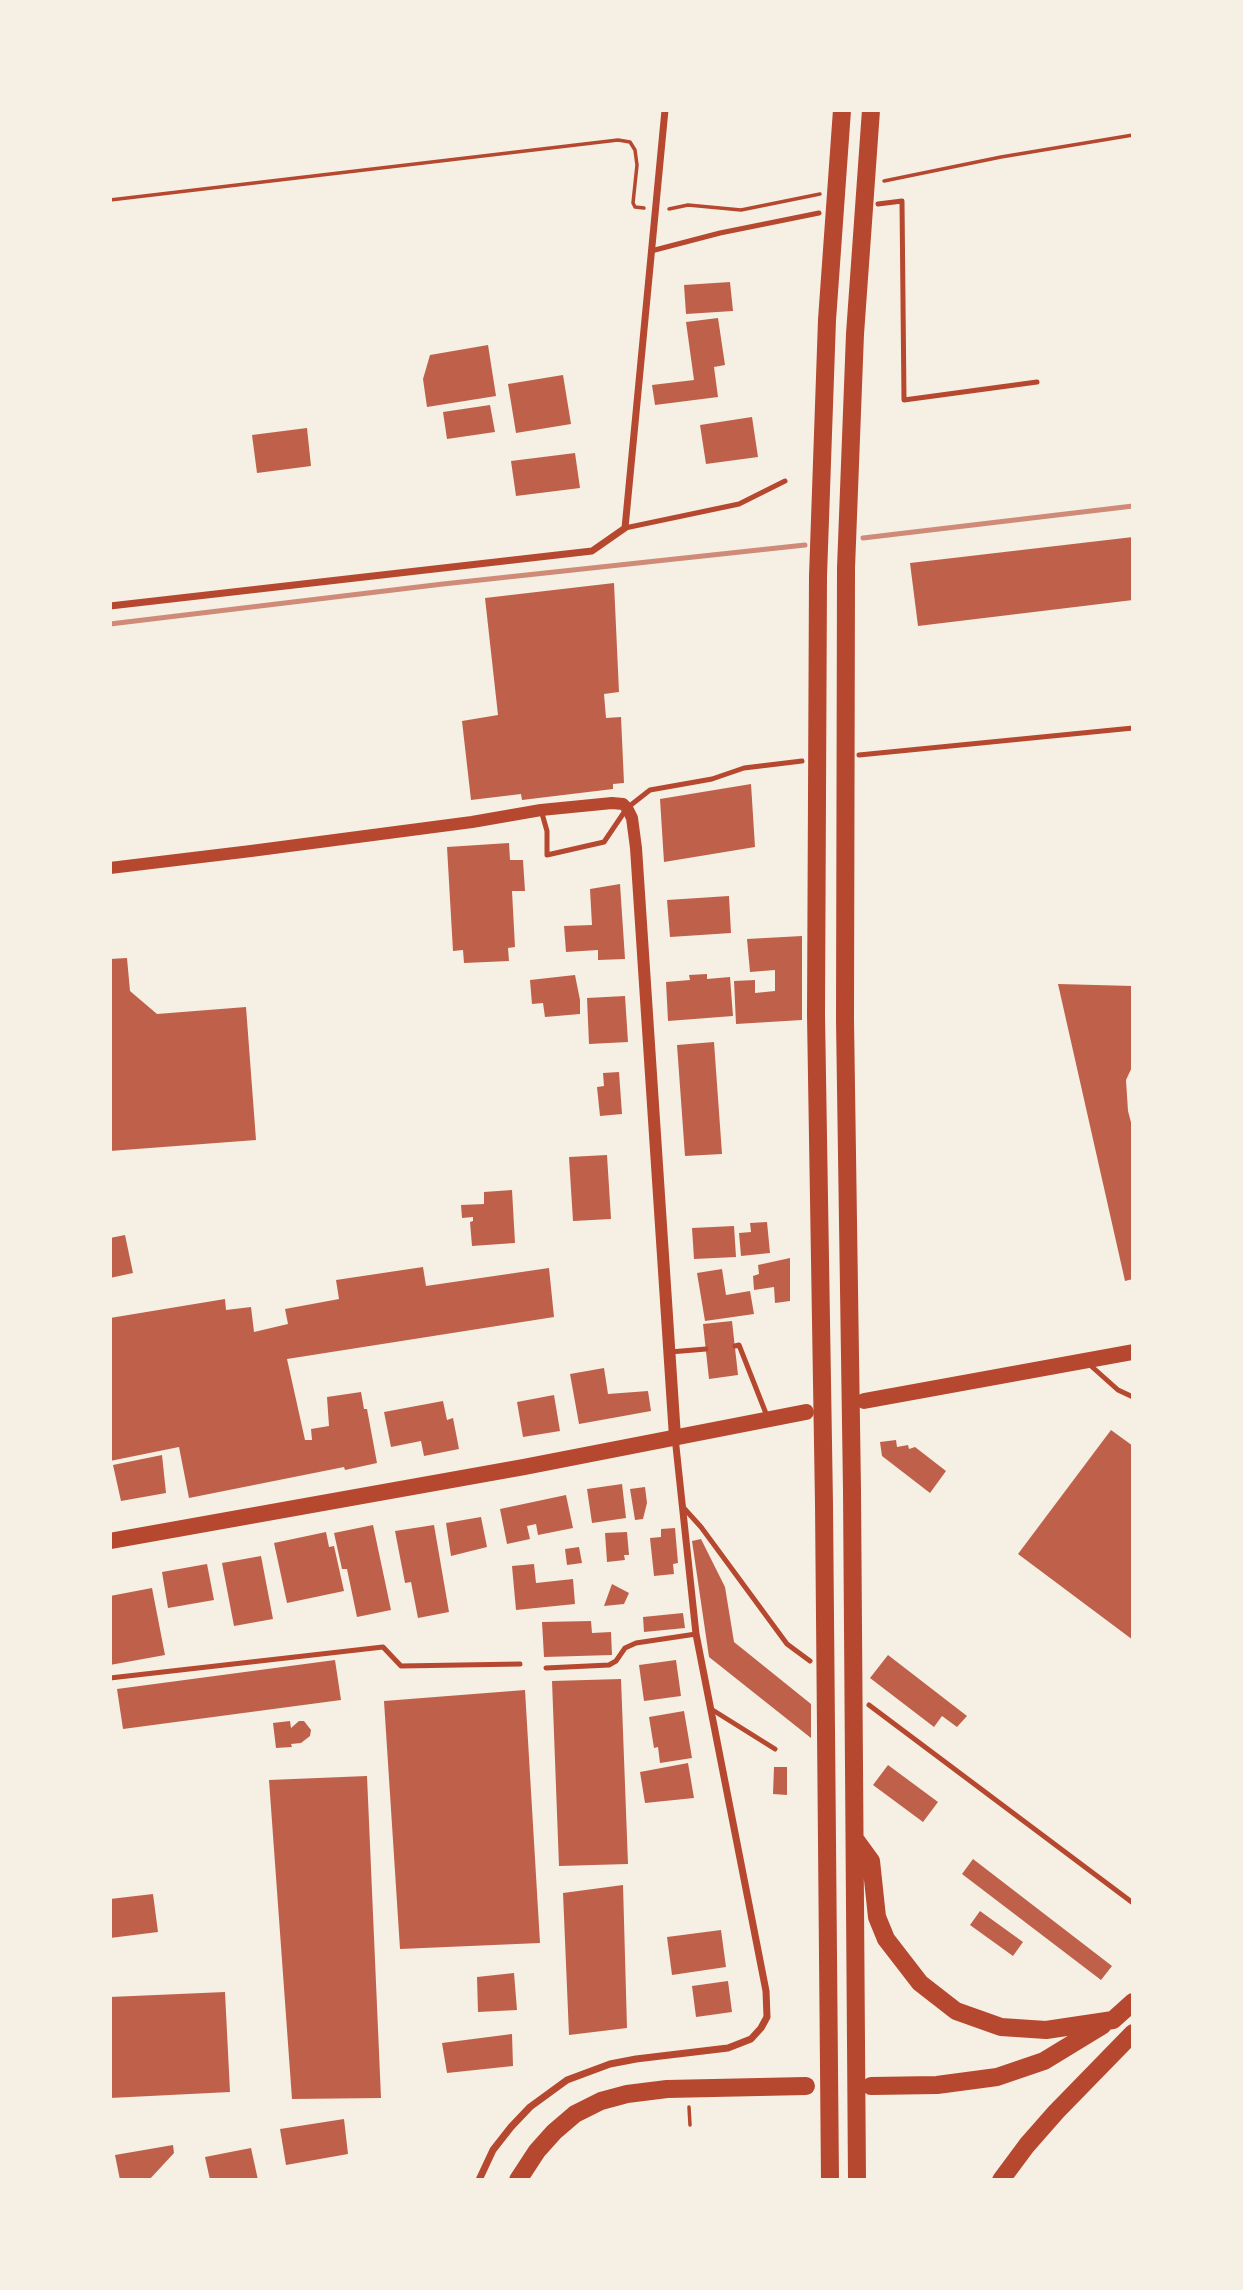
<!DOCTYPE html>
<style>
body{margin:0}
#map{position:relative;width:1243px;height:2290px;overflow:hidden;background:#f6efe4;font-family:Montserrat,sans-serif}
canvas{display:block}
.frame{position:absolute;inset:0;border:112px solid #f6efe4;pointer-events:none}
</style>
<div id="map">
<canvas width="1243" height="2290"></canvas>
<div class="frame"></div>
</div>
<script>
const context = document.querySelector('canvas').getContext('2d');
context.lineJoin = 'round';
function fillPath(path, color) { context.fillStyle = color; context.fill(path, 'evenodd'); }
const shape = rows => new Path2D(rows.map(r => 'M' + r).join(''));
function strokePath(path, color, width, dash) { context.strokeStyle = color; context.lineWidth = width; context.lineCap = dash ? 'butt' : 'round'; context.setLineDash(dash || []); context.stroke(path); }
const building = shape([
 [730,282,733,311,686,314,684,285],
 [718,318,725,365,714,367,718,397,655,405,652,385,694,380,686,322],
 [488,345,496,396,427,407,423,379,430,355],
 [563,375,571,424,516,433,508,384],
 [490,405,495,432,447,439,443,412],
 [752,417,758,457,706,464,700,425],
 [307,428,311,466,257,473,252,435],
 [575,453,580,488,516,496,511,461],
 [1133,537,1133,600,918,626,910,563],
 [614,583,619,692,604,694,606,718,621,717,624,783,613,784,613,789,522,800,521,794,471,800,462,721,498,715,485,598],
 [751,784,755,847,664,862,660,799],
 [509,843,510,860,523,860,525,891,512,891,515,947,508,948,509,961,464,963,463,950,453,951,447,847],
 [620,884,625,959,598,960,598,950,566,952,564,926,592,925,590,889],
 [729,896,731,933,670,937,667,900],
 [802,936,802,1020,736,1024,734,981,755,980,755,993,775,991,775,970,750,972,747,939],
 [127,958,130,991,157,1014,246,1007,256,1140,110,1151,110,959],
 [707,974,707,979,730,977,733,1016,668,1021,666,982,690,980,689,975],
 [575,975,580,1000,580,1014,545,1017,543,1003,532,1004,530,980],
 [1058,984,1133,986,1133,1065,1126,1080,1128,1111,1133,1130,1133,1279,1125,1281],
 [625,996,628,1042,589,1044,587,998],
 [714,1042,722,1154,685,1156,677,1045],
 [619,1072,622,1114,600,1116,597,1087,604,1086,603,1073],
 [607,1155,611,1219,573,1221,569,1157],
 [512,1190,515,1243,472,1246,470,1222,473,1221,473,1217,462,1218,461,1205,484,1204,484,1192],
 [767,1222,770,1253,741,1256,739,1233,751,1232,750,1223],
 [734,1226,736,1257,694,1259,692,1228],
 [125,1235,133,1273,110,1278,110,1238],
 [790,1258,790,1301,775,1303,774,1287,754,1290,753,1276,759,1274,758,1265],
 [423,1267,426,1286,549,1268,554,1317,287,1359,305,1440,312,1440,311,1429,329,1426,327,1397,361,1392,364,1409,367,1409,377,1463,345,1470,344,1467,189,1498,179,1447,110,1461,110,1318,225,1299,226,1310,251,1307,254,1332,288,1324,285,1309,339,1299,336,1280],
 [722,1269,726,1295,750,1291,754,1314,705,1321,697,1273],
 [732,1321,738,1375,709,1379,703,1324],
 [604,1368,608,1394,648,1391,651,1411,579,1424,570,1374],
 [554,1395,560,1431,523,1437,517,1402],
 [443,1401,447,1420,453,1418,459,1449,424,1456,421,1441,391,1447,384,1412],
 [1111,1430,1133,1446,1133,1640,1018,1554],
 [896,1440,897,1447,908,1445,909,1449,915,1447,946,1471,930,1493,882,1456,880,1442],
 [162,1455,166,1493,121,1501,113,1465],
 [622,1484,626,1518,592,1523,587,1489],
 [645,1487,647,1503,643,1519,635,1520,630,1489],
 [566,1495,573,1528,538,1535,536,1524,527,1526,530,1539,507,1544,500,1509],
 [481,1517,487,1547,451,1556,446,1523],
 [373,1525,391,1610,357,1617,347,1569,342,1569,334,1533],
 [434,1525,449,1612,418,1618,411,1582,405,1583,395,1531],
 [675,1528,678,1563,673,1564,674,1574,654,1576,650,1538,661,1537,661,1529],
 [326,1532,329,1547,334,1546,344,1591,287,1603,274,1543],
 [627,1532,629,1555,624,1555,625,1560,607,1562,605,1533],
 [701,1539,725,1587,734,1642,811,1704,811,1738,709,1657,692,1541],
 [579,1547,582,1563,567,1565,565,1549],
 [261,1556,273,1619,234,1626,222,1563],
 [207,1564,214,1600,168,1608,162,1572],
 [534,1564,536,1583,573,1579,575,1604,516,1610,512,1566],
 [612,1584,629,1593,624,1604,604,1606],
 [152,1588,165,1655,110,1665,110,1596],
 [683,1613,685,1628,644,1632,643,1617],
 [591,1621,592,1633,611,1632,612,1655,544,1657,542,1622],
 [888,1655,967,1716,957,1727,942,1716,934,1727,870,1678],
 [335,1660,341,1700,123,1729,117,1689],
 [676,1660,681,1696,644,1701,639,1665],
 [621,1679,628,1864,559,1866,552,1681],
 [525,1690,540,1943,400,1949,384,1701],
 [684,1711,692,1758,660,1763,658,1747,654,1748,649,1717],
 [290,1721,291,1728,299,1721,304,1721,311,1730,310,1736,301,1743,291,1744,292,1747,276,1748,273,1723],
 [688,1763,694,1798,645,1803,640,1772],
 [888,1765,938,1802,923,1822,873,1785],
 [774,1767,787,1767,787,1795,773,1794],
 [367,1776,381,2098,292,2099,269,1780],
 [973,1859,1112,1966,1101,1980,962,1874],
 [623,1885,627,2028,569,2035,563,1893],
 [153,1894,158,1932,110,1938,110,1899],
 [980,1911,1023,1942,1013,1956,970,1925],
 [721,1930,726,1967,672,1975,667,1937],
 [514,1973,517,2010,478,2012,477,1977],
 [728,1981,732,2012,696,2017,692,1986],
 [225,1992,230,2092,110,2098,110,1997],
 [512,2034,513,2066,447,2073,442,2043],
 [344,2119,348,2154,286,2165,280,2129],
 [173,2145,174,2153,149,2180,120,2180,115,2155],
 [251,2148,258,2180,210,2180,205,2157]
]);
const path = shape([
 [884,181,1001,157,1133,135],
 [110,200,618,140,630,142,635,150,637,165,633,203,635,207,644,208],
 [669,209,688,205,741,210,820,194],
 [689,2107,690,2125]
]);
const service = shape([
 [878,204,902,201,904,400,1037,382],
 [651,251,720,233,819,213],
 [625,528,739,504,785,481],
 [859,755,1133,728],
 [541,810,547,831,547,855,604,842,627,808,650,790,712,779,744,768,802,761],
 [735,1346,739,1345,767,1416],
 [670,1352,706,1349],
 [1090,1365,1118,1390,1133,1397],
 [682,1506,701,1527,787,1644,810,1661],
 [546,1668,609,1665,616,1661,625,1648,636,1643,696,1634],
 [110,1678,383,1647,401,1666,520,1664],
 [869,1705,1133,1903],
 [711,1709,775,1749]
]);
const minor = shape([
 [110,606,592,551,625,528,665,110],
 [479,2180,493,2150,511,2127,530,2107,567,2080,610,2064,636,2059,728,2048,751,2039,761,2028,767,2017,766,1991,696,1634,675,1437]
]);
const tertiary = shape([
 [110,868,251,851,472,822,541,810,612,803,623,804,627,808,632,818,636,848,675,1437]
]);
const primary = shape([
 [864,1401,1133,1352],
 [110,1541,524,1467,806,1412]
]);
const trunk = shape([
 [855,1839,871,1861,877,1917,886,1939,920,1983,956,2011,1001,2027,1046,2030,1113,2020,1133,2002],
 [871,2086,937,2085,997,2077,1044,2061,1103,2025],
 [518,2180,537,2151,554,2132,575,2114,601,2101,627,2094,667,2089,806,2086],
 [830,2180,824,1504,816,1015,818,576,827,320,842,110],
 [857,2180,852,1490,845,1020,846,568,855,334,871,110],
 [1001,2180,1027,2145,1056,2112,1133,2033]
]);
const rail = shape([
 [863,538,1133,506],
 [110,624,443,584,805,545]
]);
fillPath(building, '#bf614a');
strokePath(path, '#b5482f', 3.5);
strokePath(service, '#b5482f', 5);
strokePath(minor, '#b5482f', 7);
strokePath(tertiary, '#b5482f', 12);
strokePath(primary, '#b5482f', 16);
strokePath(trunk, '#b5482f', 18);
strokePath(rail, '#cf8b77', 5);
</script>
